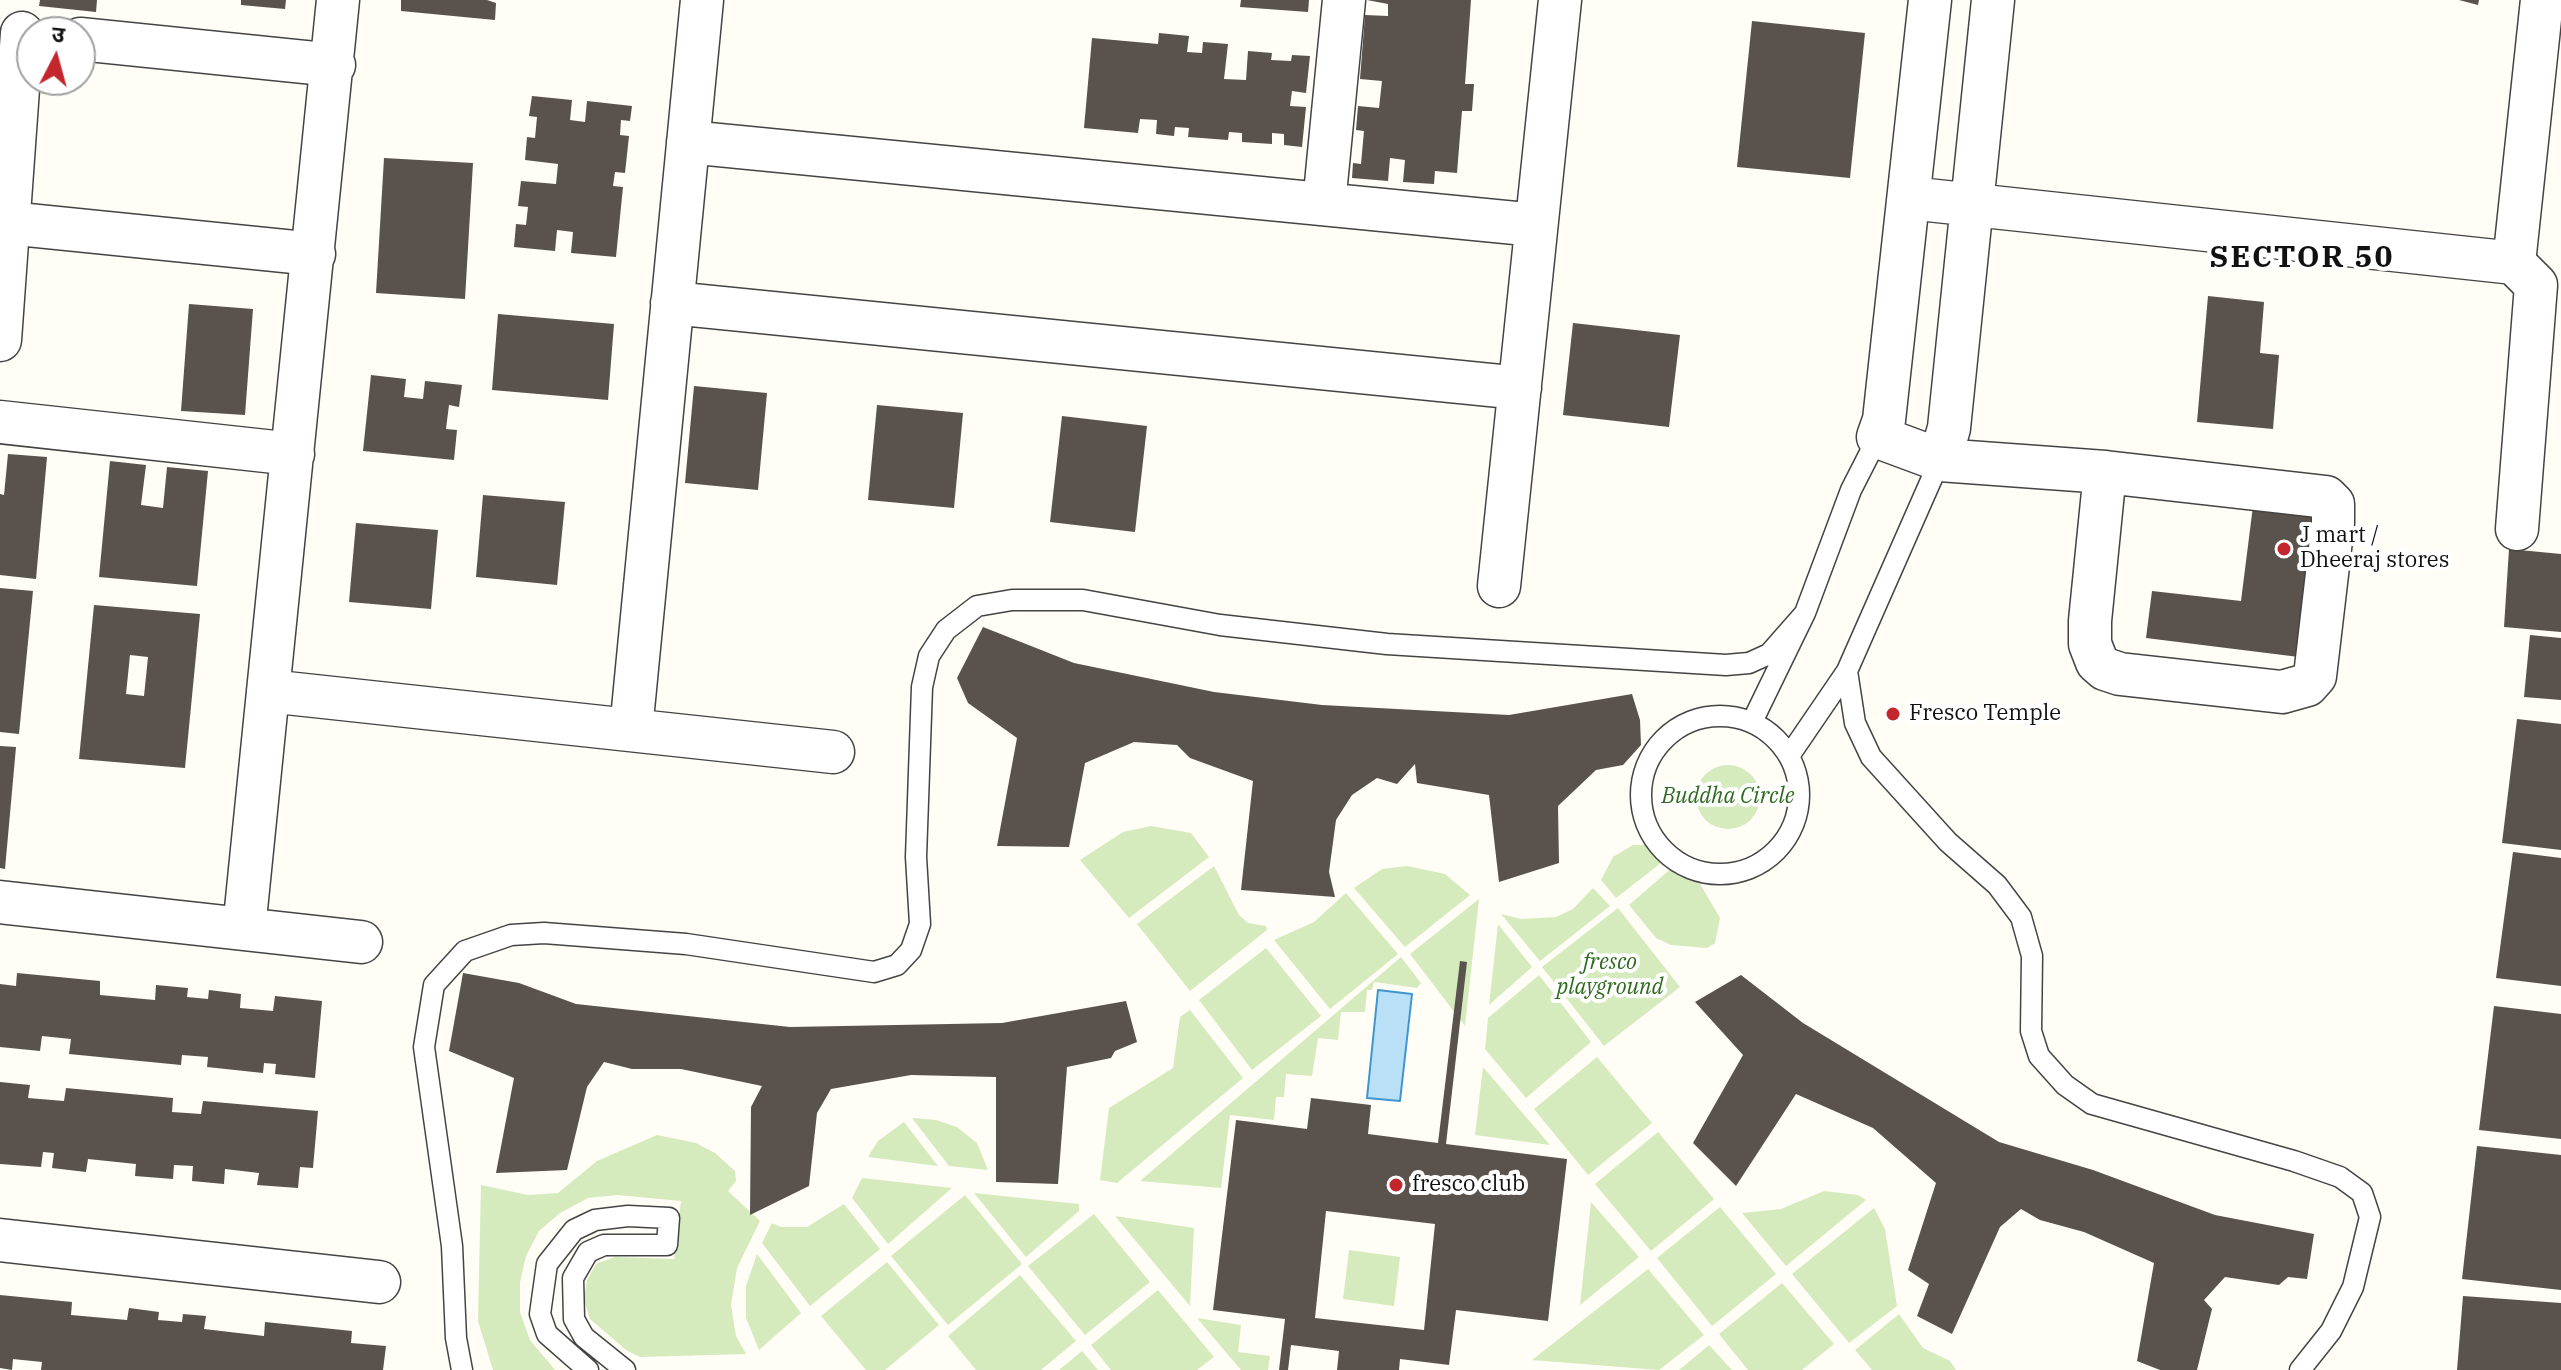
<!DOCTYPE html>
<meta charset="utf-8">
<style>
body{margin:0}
#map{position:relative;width:2561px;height:1370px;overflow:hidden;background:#fffdf5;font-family:"IBM Plex Serif","Noto Sans Devanagari",serif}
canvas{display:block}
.north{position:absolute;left:16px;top:16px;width:80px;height:80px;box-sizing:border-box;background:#fff;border:2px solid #a0a0a0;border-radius:50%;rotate:6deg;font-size:22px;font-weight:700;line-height:32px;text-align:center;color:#111}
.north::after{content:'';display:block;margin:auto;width:28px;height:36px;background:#c4262e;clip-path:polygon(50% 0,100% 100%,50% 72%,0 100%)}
</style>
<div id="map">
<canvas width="2561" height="1370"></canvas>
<div class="north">उ</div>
</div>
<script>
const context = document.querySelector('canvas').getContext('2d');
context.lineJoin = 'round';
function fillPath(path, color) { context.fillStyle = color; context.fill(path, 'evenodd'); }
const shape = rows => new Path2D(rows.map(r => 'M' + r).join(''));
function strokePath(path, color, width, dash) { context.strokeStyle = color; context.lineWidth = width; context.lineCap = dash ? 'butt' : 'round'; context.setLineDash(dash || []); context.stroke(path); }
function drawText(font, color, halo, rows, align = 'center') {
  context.font = font + ' "IBM Plex Serif",serif'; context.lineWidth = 8; context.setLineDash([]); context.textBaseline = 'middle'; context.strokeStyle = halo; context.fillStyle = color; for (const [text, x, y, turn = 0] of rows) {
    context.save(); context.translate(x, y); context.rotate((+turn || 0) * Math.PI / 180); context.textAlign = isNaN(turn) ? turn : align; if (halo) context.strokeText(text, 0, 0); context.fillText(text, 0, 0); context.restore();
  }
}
const green = shape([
 '1696 797a32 32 0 1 1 64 0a32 32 0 1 1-64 0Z',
 [1151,826,1191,833,1209,857,1129,918,1080,860,1123,832],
 [1633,845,1653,845,1666,859,1616,898,1601,880,1613,857],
 [1214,866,1239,915,1248,923,1266,926,1267,930,1190,991,1137,924],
 [1407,866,1445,874,1470,895,1405,947,1354,888,1382,869],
 [1674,866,1687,870,1699,882,1720,918,1715,943,1707,948,1671,945,1656,938,1629,905],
 [1593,888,1610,906,1540,961,1501,914,1521,919,1556,917,1573,909],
 [1346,893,1398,954,1330,1009,1274,940,1314,922],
 [1479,899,1465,1026,1410,954],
 [1618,908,1680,987,1604,1046,1542,967],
 [1498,924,1532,967,1489,1005],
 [1266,948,1321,1016,1252,1070,1199,1000],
 [1401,957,1421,983,1417,988,1374,982,1372,990,1367,990,1365,1012,1341,1012,1338,1040,1318,1038,1312,1076,1286,1074,1284,1097,1276,1097,1274,1120,1230,1115,1221,1188,1140,1181],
 [1539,975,1591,1042,1526,1098,1485,1049,1488,1018],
 [1190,1010,1243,1078,1117,1183,1100,1180,1109,1108,1173,1068,1180,1017],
 [1597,1057,1652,1123,1588,1175,1534,1109],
 [1483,1067,1550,1145,1475,1135],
 [912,1118,936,1120,957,1127,977,1143,988,1170,949,1166],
 [904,1122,938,1166,868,1157,878,1141],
 [1658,1132,1714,1199,1651,1251,1595,1184],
 [657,1135,696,1143,715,1153,735,1171,736,1181,728,1191,760,1221,737,1268,731,1305,736,1336,746,1354,640,1357,626,1350,590,1319,584,1299,587,1280,596,1264,615,1257,674,1259,681,1201,617,1195,588,1198,560,1213,539,1231,526,1256,520,1282,520,1312,530,1340,555,1370,493,1370,478,1321,481,1185,528,1195,558,1193,597,1161],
 [862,1178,952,1188,888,1244,852,1198],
 [1824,1191,1858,1195,1866,1200,1786,1266,1742,1213,1781,1209],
 [974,1193,1079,1204,1079,1211,1026,1257],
 [965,1195,1022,1264,948,1325,891,1256],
 [1591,1202,1639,1257,1580,1305],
 [844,1204,880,1249,810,1306,762,1243,772,1223,781,1227,807,1227],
 [1720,1207,1776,1274,1712,1326,1657,1258],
 [1874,1208,1885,1229,1897,1306,1849,1343,1792,1274],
 [1094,1214,1150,1282,1085,1335,1028,1266],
 [1115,1216,1194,1228,1190,1306],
 [1349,1250,1400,1257,1394,1306,1343,1299],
 [757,1254,801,1313,759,1350,746,1318,746,1286],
 [887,1262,939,1325,885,1370,866,1370,821,1316],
 [1648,1269,1704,1335,1659,1370,1532,1360],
 [1020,1275,1076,1341,1041,1370,976,1370,948,1336],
 [1782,1283,1834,1344,1802,1370,1748,1370,1719,1334],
 [1158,1290,1214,1357,1197,1370,1111,1370,1091,1345],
 [1899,1314,1923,1348,1950,1361,1956,1370,1872,1370,1855,1350],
 [1197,1318,1241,1325,1238,1352,1270,1356,1268,1370,1241,1370],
 [1709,1345,1732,1370,1679,1370],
 [1082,1351,1098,1370,1059,1370]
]);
const water = shape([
 [1378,990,1412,994,1400,1101,1367,1098,1378,990]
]);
const building = shape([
 [40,0,97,0,96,12,39,6],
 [241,0,286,0,285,9,241,5],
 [401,0,487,0,496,3,495,20,401,11],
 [1241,0,1309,0,1308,12,1240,7],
 [1367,0,1471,0,1465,84,1474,84,1472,111,1462,111,1457,173,1435,171,1434,184,1403,182,1405,160,1390,158,1388,181,1352,178,1353,163,1361,164,1364,131,1356,130,1358,106,1379,108,1382,81,1360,79,1365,15,1388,16,1388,4],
 [2459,0,2479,0,2478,5],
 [1752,21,1865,33,1850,178,1737,167],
 [1159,33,1189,36,1187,52,1202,53,1203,42,1228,44,1224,79,1246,80,1248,51,1272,53,1271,60,1291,61,1292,55,1310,56,1306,93,1292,91,1290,106,1306,107,1302,147,1284,145,1284,134,1272,133,1272,144,1242,142,1242,133,1229,132,1228,140,1188,137,1189,128,1175,127,1174,136,1156,134,1157,120,1140,119,1138,133,1084,128,1092,38,1158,44],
 [532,96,572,100,570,120,585,122,587,101,632,106,630,121,621,120,620,135,629,136,625,173,615,172,613,186,623,187,616,257,571,253,573,232,557,230,555,251,514,247,516,224,526,225,528,207,518,206,521,181,556,184,558,164,525,160,527,137,535,138,537,117,529,116],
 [384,158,473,163,465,299,376,293],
 [2208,296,2264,302,2260,353,2279,355,2273,429,2197,422],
 [189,304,253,309,245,415,181,411],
 [498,314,614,324,608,400,492,390],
 [1573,323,1680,335,1669,427,1563,415],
 [371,375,406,379,404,397,423,399,425,381,462,385,459,407,449,405,446,429,457,430,454,460,363,451],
 [694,386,767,393,758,490,685,483],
 [877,405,963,413,954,508,868,500],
 [1062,416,1147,426,1135,532,1050,522],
 [8,454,47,457,36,579,0,575,0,494,4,495],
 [110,461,146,465,141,505,163,508,167,467,208,471,197,586,99,577],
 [483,495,565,502,557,585,476,577],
 [2254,498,2326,507,2307,658,2146,638,2152,591,2241,601],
 [356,523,438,530,431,609,349,602],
 [2509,549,2561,554,2561,632,2504,627],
 [0,588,33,591,19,734,0,732],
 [94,605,200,614,185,768,79,759],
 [130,655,148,657,144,696,126,694],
 [983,627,1074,663,1214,692,1322,705,1509,715,1632,694,1640,720,1641,745,1623,765,1596,770,1558,806,1559,863,1499,882,1489,795,1417,783,1415,764,1397,784,1377,778,1352,795,1336,820,1329,872,1335,897,1241,890,1253,781,1190,758,1177,745,1134,742,1085,763,1069,847,997,846,1017,738,968,703,957,678],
 [2530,635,2561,638,2561,700,2524,697],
 [2517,719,2561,724,2561,850,2502,843],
 [0,746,16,747,5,869,0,868],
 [2513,852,2561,858,2561,986,2496,978],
 [1460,961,1467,962,1446,1144,1567,1159,1548,1321,1456,1310,1449,1365,1400,1359,1399,1370,1337,1370,1339,1351,1291,1345,1288,1370,1279,1370,1285,1319,1213,1310,1236,1120,1307,1129,1311,1098,1371,1105,1368,1134,1438,1143],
 [1326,1211,1435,1224,1424,1330,1315,1318],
 [17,973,100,981,100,995,155,1000,156,985,188,988,187,997,208,999,209,990,241,994,240,1008,273,1011,275,996,322,1001,315,1078,275,1074,276,1064,264,1063,263,1073,207,1067,208,1057,182,1055,181,1065,69,1054,71,1039,42,1036,40,1051,0,1047,0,984,16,986],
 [463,973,519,983,576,1004,790,1027,1002,1023,1126,1001,1137,1042,1115,1051,1111,1058,1067,1067,1058,1184,996,1182,996,1077,911,1075,831,1089,817,1113,809,1186,750,1215,751,1107,762,1086,681,1069,632,1069,604,1062,587,1087,567,1170,496,1173,514,1078,449,1051],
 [1741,975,1803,1023,1999,1142,2093,1170,2215,1215,2314,1234,2307,1279,2288,1277,2279,1285,2225,1277,2204,1300,2212,1309,2197,1370,2160,1370,2137,1361,2154,1263,2084,1232,2040,1220,2021,1209,2000,1227,1952,1334,1917,1316,1929,1284,1908,1270,1936,1183,1873,1128,1796,1094,1736,1186,1693,1143,1743,1055,1695,1002],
 [2494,1006,2561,1014,2561,1139,2479,1130],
 [0,1082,30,1085,28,1098,64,1101,66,1088,173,1098,172,1112,201,1114,203,1101,318,1111,313,1168,300,1167,298,1188,257,1185,259,1173,225,1169,224,1184,192,1181,193,1166,174,1165,173,1179,135,1176,136,1164,88,1159,86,1172,52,1168,54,1153,43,1152,41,1167,0,1164],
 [2477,1146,2561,1155,2561,1290,2462,1279],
 [0,1295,72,1302,71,1315,127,1320,129,1308,159,1312,158,1320,182,1322,183,1314,206,1316,204,1329,264,1336,265,1322,352,1331,351,1343,386,1346,383,1370,41,1370,42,1362,13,1359,12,1370,0,1368],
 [2463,1296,2561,1303,2561,1370,2457,1370]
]);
const service = shape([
 [1847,671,1855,723,1871,757,1948,842,1997,885,2021,917,2032,956,2031,1031,2039,1056,2065,1085,2092,1104,2294,1161,2340,1177,2362,1193,2370,1217,2353,1287,2331,1331,2300,1370],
 '1641 795a79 79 0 1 1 158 0a79 79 0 1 1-158 0Z',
 [1752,722,1805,613,1851,490,1878,437],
 [1789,756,1847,671,1940,460],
 [462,1370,456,1338,452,1246,424,1047,434,985,465,951,511,935,544,933,686,944,874,972,897,965,911,950,920,924,916,857,922,687,929,656,946,630,977,606,1012,600,1083,600,1220,625,1387,644,1726,665,1749,663,1769,654,1805,613],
 [588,1370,547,1334,540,1314,547,1264,574,1230,595,1220,628,1216,669,1218,667,1245,604,1245,588,1252,573,1278,574,1319,584,1337,625,1370]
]);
const minor = shape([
 [1930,0,1884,420,1878,437,1940,460,2105,472,2326,497,2333,504,2333,523,2315,676,2307,685,2282,692,2120,674,2105,669,2097,662,2090,644,2090,621,2105,472],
 [80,39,334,65],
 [688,142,1536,225],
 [1909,198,2514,263,2536,285,2517,529],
 [1324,204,1344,0],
 [8,223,314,254],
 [2514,263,2542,0],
 [672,303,1520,388],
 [0,340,22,33],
 [0,422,293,454],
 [1940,460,1949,428,1993,0],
 [1499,586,1560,0],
 [268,691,833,752],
 [631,730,702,0],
 [0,902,361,942],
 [244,929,338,0],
 [0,1240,379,1282]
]);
const markers = [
 [2284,549,8,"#c4262e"],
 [1893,714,8,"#c4262e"],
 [1396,1185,8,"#c4262e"]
];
const poiNames = [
 ["J mart /",2300,536],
 ["Dheeraj stores",2300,561],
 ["Fresco Temple",1909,714],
 ["fresco club",1412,1185]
];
const parkNames = [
 ["Buddha Circle",1728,797],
 ["fresco",1610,963],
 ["playground",1610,988]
];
const districtNames = [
 ["SECTOR 50",2302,258]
];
fillPath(green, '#d5ebbd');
fillPath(water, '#b9e0f7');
strokePath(water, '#3f96cf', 2);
fillPath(building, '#5a524d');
strokePath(service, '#444', 23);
strokePath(minor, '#444', 45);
strokePath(service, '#fff', 20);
strokePath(minor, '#fff', 42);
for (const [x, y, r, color] of markers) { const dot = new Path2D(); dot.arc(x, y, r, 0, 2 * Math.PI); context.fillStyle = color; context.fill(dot); strokePath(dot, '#fff', 3); }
drawText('22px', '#111', '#fff', poiNames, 'left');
drawText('italic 22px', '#2f6b1f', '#fff', parkNames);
context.letterSpacing = '2px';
drawText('bold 30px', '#111', '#fff', districtNames);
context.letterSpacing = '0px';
</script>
